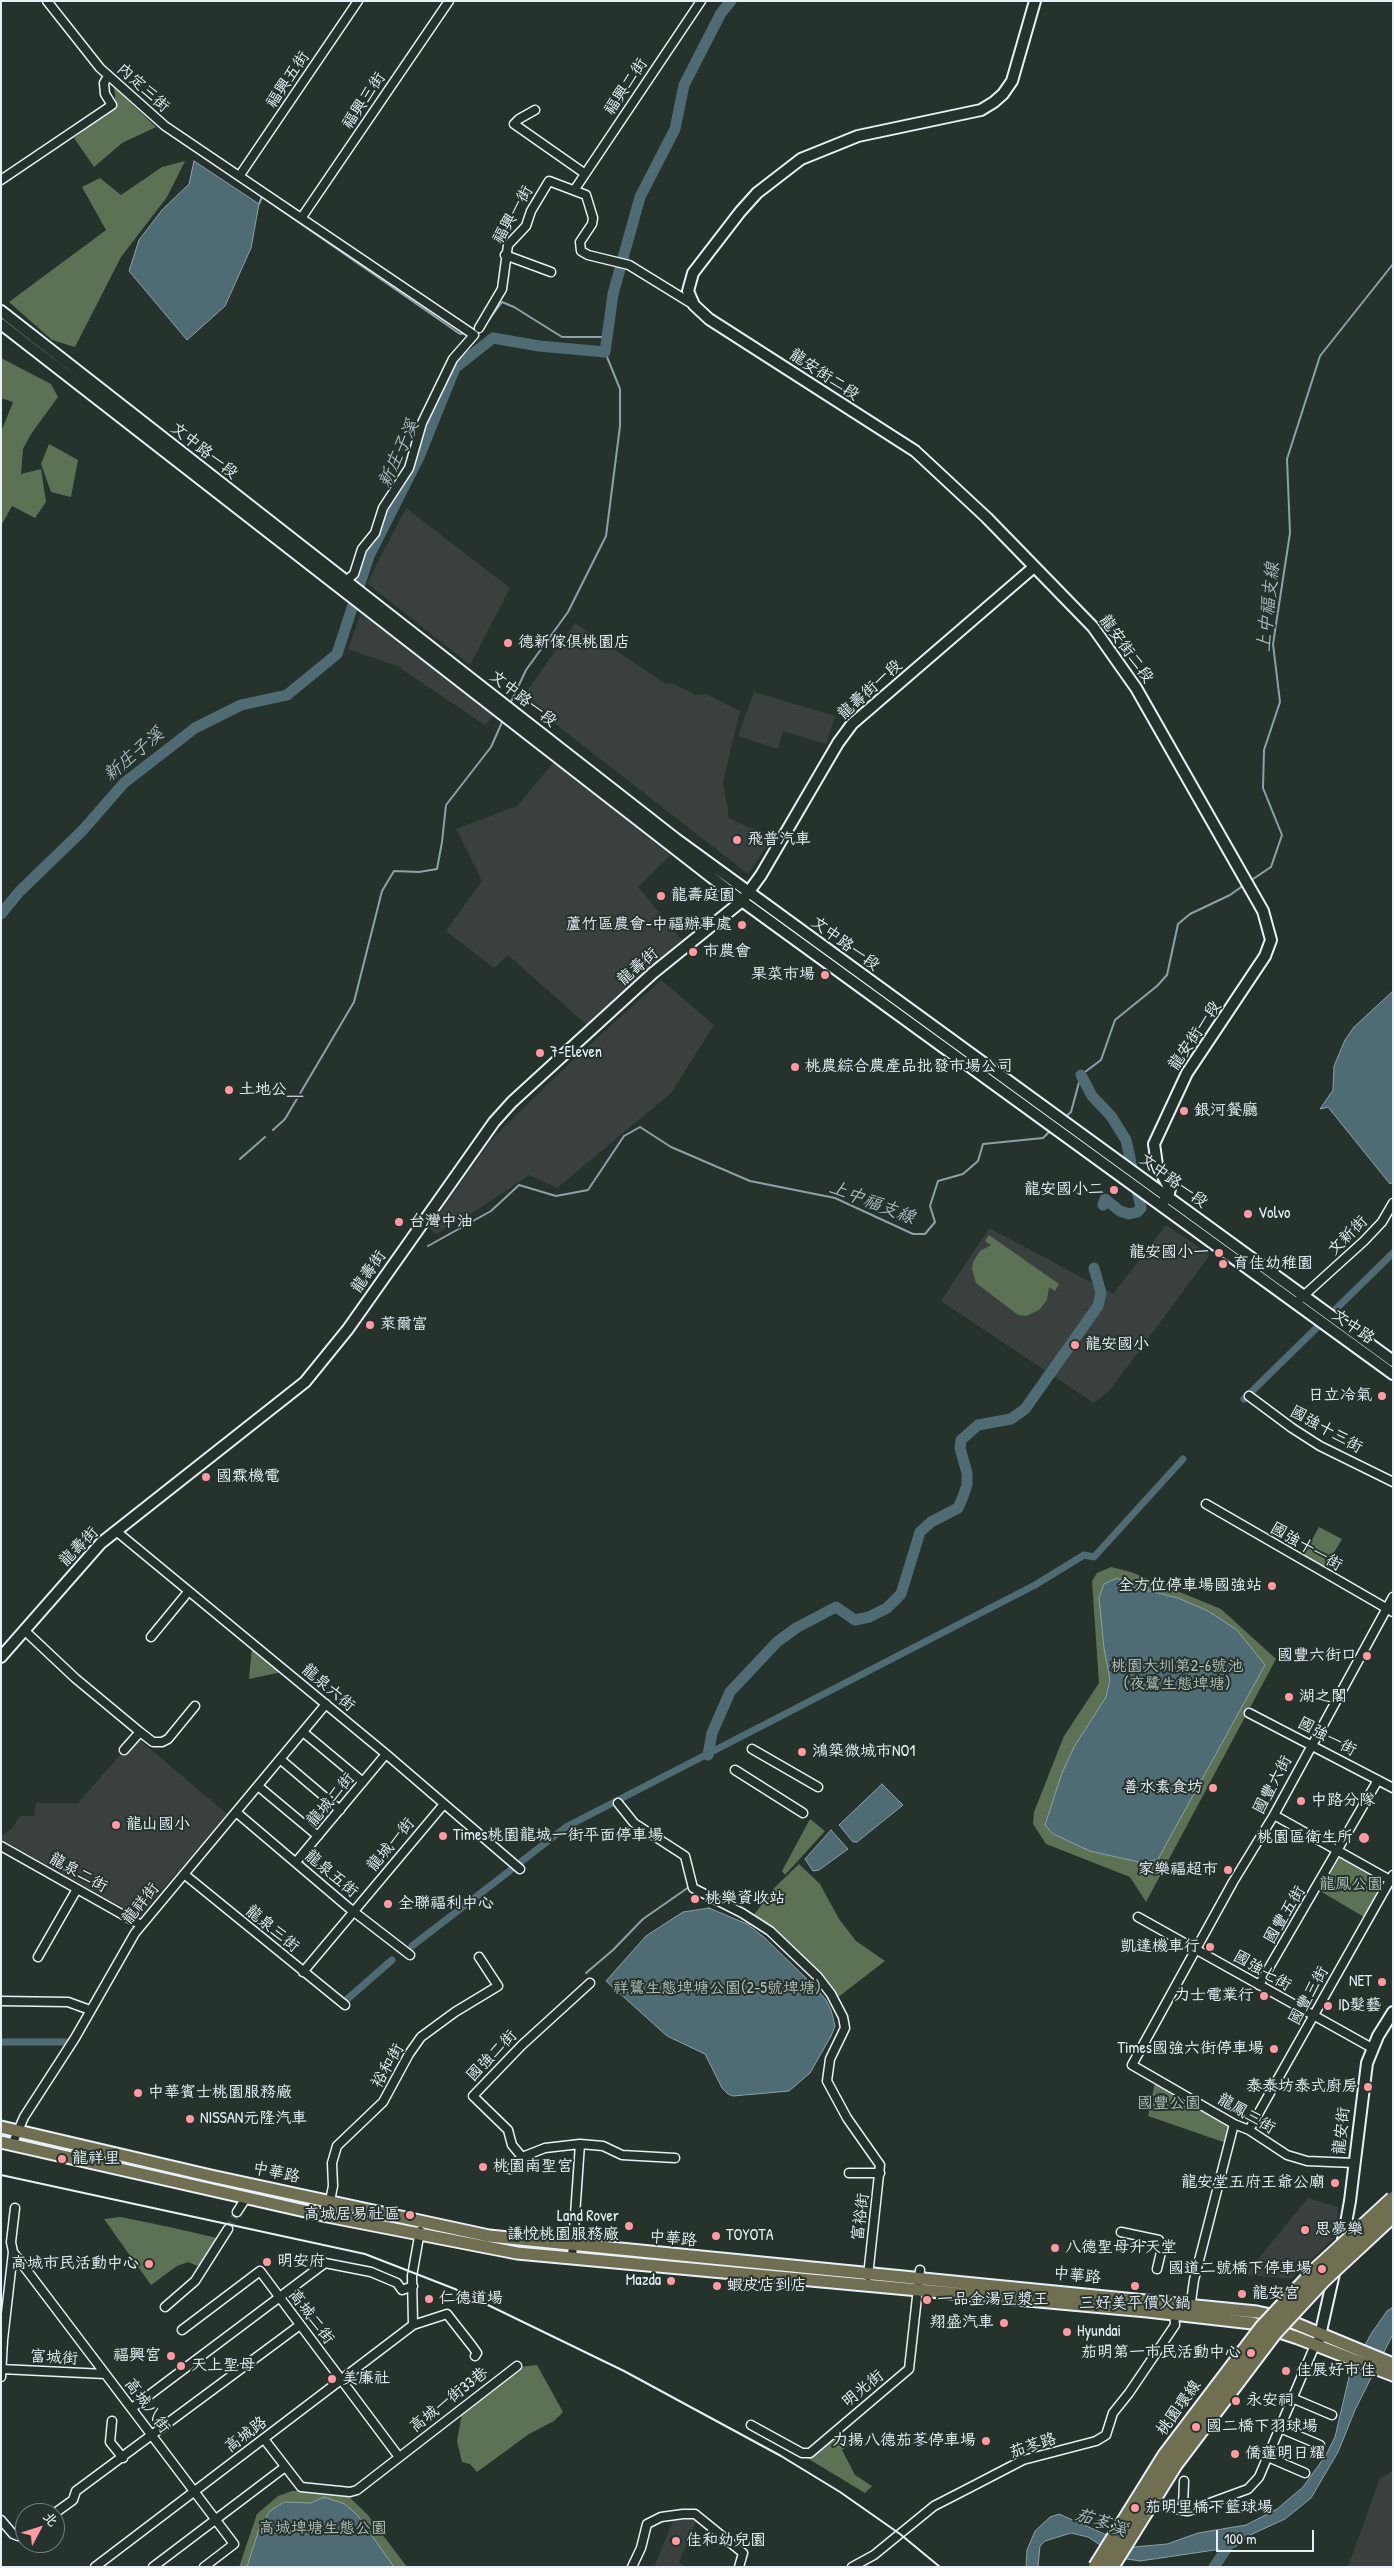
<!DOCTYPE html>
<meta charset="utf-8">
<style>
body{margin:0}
#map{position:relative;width:1394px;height:2568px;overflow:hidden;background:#26332d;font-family:"Patrick Hand","LXGW WenKai TC",sans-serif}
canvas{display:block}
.frame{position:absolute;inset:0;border:2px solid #e8f1f8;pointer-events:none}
.north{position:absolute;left:15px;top:2503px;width:50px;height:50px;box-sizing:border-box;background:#26332d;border:1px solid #747f7e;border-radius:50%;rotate:50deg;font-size:14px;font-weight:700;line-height:20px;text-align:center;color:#e8f1f8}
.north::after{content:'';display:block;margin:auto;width:18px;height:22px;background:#ff9aa2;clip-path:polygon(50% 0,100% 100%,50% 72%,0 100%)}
.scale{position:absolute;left:1216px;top:2530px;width:98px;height:22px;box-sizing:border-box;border:2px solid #e8f1f8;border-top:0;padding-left:6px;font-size:15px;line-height:18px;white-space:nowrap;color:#e8f1f8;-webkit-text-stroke:4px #26332d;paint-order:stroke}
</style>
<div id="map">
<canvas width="1394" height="2568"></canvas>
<div class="frame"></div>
<div class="north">北</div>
<div class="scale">100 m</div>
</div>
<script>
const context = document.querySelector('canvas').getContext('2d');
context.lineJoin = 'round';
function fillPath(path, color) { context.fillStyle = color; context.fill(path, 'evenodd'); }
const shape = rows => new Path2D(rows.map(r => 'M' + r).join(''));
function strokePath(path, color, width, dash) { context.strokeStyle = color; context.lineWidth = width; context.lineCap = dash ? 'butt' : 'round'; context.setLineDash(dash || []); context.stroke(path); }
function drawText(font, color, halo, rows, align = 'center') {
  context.font = font + ' "Patrick Hand","LXGW WenKai TC",sans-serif'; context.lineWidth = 4; context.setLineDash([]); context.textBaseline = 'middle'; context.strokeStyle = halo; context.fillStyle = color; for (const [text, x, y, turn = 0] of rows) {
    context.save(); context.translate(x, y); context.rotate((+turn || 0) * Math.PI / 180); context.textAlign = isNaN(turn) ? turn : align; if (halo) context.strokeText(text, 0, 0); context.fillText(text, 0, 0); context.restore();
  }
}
const built = shape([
 [406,508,510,588,470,665,367,583],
 [361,613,494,716,485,725,397,666,348,649],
 [575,623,666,684,674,684,695,695,706,694,740,711,723,782,729,818,772,838,748,874,522,698],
 [754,692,835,716,826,744,783,731,778,749,738,736],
 [554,762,671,855,638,887,682,940,587,1025,508,955,494,968,446,931,482,881,456,829,517,806],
 [661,980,714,1025,671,1093,557,1188,529,1175,485,1205,436,1234,429,1228,491,1140,559,1073],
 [1166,1225,1210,1255,1110,1390,1094,1403,941,1301,989,1228,1113,1294],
 [136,1737,227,1814,139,1917,1,1839,1,1836,12,1828,20,1816,34,1816,36,1803,78,1803],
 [1308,2198,1338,2207,1336,2236,1291,2279,1245,2275],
 [1393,2471,1393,2567,1348,2567,1380,2478],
 [694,2516,697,2519,679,2562,685,2567,654,2567,674,2518]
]);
const green = shape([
 [114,87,156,127,122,143,94,167,74,138,116,105],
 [185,161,167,197,121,257,75,347,52,340,9,302,106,230,82,187,100,178,121,195,162,167],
 [1,358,51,384,58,397,31,434,23,449,21,474,41,469,46,502,35,518,12,506,1,526,1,432,13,402,1,398],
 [49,444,78,460,71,497,51,492,41,464],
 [989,1235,1059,1284,1055,1291,1049,1287,1047,1300,1039,1310,1026,1316,1018,1315,976,1283,972,1269,973,1262,980,1251,991,1245,985,1241],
 [1319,1527,1342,1539,1324,1569,1302,1557],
 [1111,1567,1131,1572,1221,1609,1276,1659,1146,1902,1130,1877,1046,1844,1033,1824,1034,1812,1064,1736,1099,1683,1092,1581,1097,1573],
 [252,1647,282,1672,249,1679],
 [810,1819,825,1831,785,1875,782,1871],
 [1341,1855,1385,1880,1364,1917,1320,1891],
 [799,1864,820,1884,839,1919,856,1941,885,1961,837,1998,815,1969,787,1941,753,1916,774,1888],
 [1156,2077,1234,2124,1229,2144,1148,2116],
 [121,2217,174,2228,217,2238,200,2267,188,2262,177,2266,151,2285,104,2219],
 [537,2365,563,2412,554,2421,529,2434,477,2472,470,2464,462,2462,457,2441,462,2413,520,2367],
 [838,2432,850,2444,842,2450,855,2475,872,2486,865,2493,807,2458],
 [292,2491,329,2491,348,2496,367,2514,407,2567,239,2567,257,2514,278,2496]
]);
const water = shape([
 [194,161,259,204,251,248,225,306,187,340,129,271,139,240,162,210,189,184,194,161],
 [1393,991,1393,1182,1390,1184,1328,1107,1320,1109,1333,1090,1334,1066,1345,1040,1354,1027,1393,991],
 [1117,1578,1137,1588,1178,1598,1208,1611,1237,1630,1265,1665,1158,1859,1143,1863,1090,1851,1053,1834,1045,1825,1062,1773,1074,1747,1106,1697,1110,1680,1104,1648,1099,1598,1104,1584,1117,1578],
 [882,1784,903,1805,857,1842,853,1842,839,1825,882,1784],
 [831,1830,848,1849,819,1870,813,1871,805,1859,831,1830],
 [709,1908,747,1924,765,1938,814,1986,826,2000,831,2010,835,2026,831,2036,810,2073,789,2091,733,2096,728,2094,722,2088,705,2054,667,2036,606,1981,646,1936,683,1912,709,1908],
 [1393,2307,1393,2334,1355,2410,1338,2452,1311,2498,1285,2519,1248,2536,1235,2547,1140,2561,1120,2558,1088,2537,1071,2533,1045,2541,1040,2546,1038,2567,1026,2567,1027,2550,1035,2531,1050,2517,1059,2514,1134,2547,1167,2544,1198,2533,1246,2525,1277,2509,1303,2487,1326,2455,1335,2437,1350,2373,1371,2334,1387,2311,1393,2307],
 [324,2497,345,2504,358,2516,394,2567,247,2567,259,2529,270,2511,284,2502,311,2503,324,2497]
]);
const stream = shape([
 [259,204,262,197,460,334,465,333],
 [482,329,502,302,514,307,562,337,608,337],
 [510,704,526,670,568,612,606,536,620,426,620,389,605,352],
 [1250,881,1271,867,1282,835,1263,788,1264,750,1280,702,1273,644,1290,533,1287,459,1320,356,1393,264],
 [1064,1118,1071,1112,1081,1075,1101,1060,1115,1020,1157,986,1167,975,1178,924,1190,914,1230,895,1244,885],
 [273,1130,285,1119,354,1002,382,891,394,871,419,872,437,869,442,842,446,805,491,747,503,720],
 [240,1159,265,1137],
 [428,1246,491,1211,519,1185,556,1196,588,1190,624,1136,640,1127,671,1147,750,1181,835,1198,913,1234,925,1234,935,1222,930,1206,938,1181,963,1174,978,1161,983,1144,1043,1138,1051,1130],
 [586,1973,613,1950,643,1919,689,1887,682,1859]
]);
const canal = shape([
 [1244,1399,1393,1253],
 [522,1861,566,1827,1035,1585,1084,1555,1094,1557,1183,1459],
 [412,1946,512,1869],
 [345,2001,392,1960],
 [1,2042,66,2042]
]);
const river = shape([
 [1,914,19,892,82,831,124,783,195,728,241,705,287,695,337,654,369,556,419,457,455,368,493,338,539,346,605,352,613,294,640,197,675,129,684,85,721,13,731,1],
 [1081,1075,1092,1096,1111,1116,1126,1140,1141,1208,1137,1212,1129,1214,1120,1211,1105,1199,1103,1205],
 [708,1755,712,1733,730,1692,777,1642,796,1628,836,1607,855,1620,869,1617,887,1608,901,1594,920,1532,931,1522,958,1508,962,1499,967,1485,967,1473,960,1448,961,1440,978,1425,1011,1419,1025,1409,1098,1306,1101,1293,1094,1268],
 [1214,2567,1234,2537]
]);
const streetTunnel = shape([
 [228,2229,237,2212]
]);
const street = shape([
 [47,1,100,68,165,126,474,335,453,359,422,423,409,468,383,508,375,533,362,549,354,574,347,580,342,579],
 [535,110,519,119,514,124,584,173],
 [240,175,358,1],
 [1,180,112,105,105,94,104,83,108,76],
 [575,189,701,1],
 [302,217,449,1],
 [505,255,551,272],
 [479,328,502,289,508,245,526,226,531,211,549,181,586,195,593,218,592,224,580,242,581,251,588,255,629,265,694,305],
 [1300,1299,1364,1241,1382,1222,1393,1203],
 [1249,1396,1292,1428,1320,1446,1393,1482],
 [1206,1504,1393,1612],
 [116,1531,386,1754,520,1869],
 [24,1630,75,1678,140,1732,124,1750],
 [151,1637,188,1592],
 [1249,1713,1393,1788],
 [140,1732,153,1742,162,1742,168,1739,195,1706],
 [303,1732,363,1782],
 [752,1749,818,1787],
 [280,1759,340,1810],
 [735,1770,803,1813],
 [258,1786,318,1836],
 [618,1803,634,1823,685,1856,693,1888,742,1913,770,1931,818,1977,831,1994,843,2017,845,2028,830,2059,827,2081,847,2118,880,2165,868,2276],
 [236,1812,349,1908,410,1955],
 [1274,1815,1390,1880],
 [1,1846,141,1925],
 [296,1862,386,1754],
 [184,1874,345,2005],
 [1138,1917,1372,2048],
 [38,1957,77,1889],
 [303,1972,444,1804],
 [1259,1985,1378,1780],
 [1,2001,68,2002,90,2010],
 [1249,2130,1393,1875],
 [12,2145,24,2117,75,2038,135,1933,326,1704],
 [522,2157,512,2145,508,2130,473,2096,522,2045,590,1983],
 [1354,2163,1307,2161,1287,2155,1249,2130,1234,2124,1132,2065,1233,1882,1274,1815,1393,1597],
 [510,2169,522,2157,545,2148,580,2144,603,2146,622,2155,675,2158],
 [849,2173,880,2173],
 [15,2208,11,2242,13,2252,234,2544,204,2567],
 [237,2212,246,2198],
 [327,2216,333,2186,332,2163,337,2146,383,2102,409,2054,421,2037,455,2012,498,1986,479,1957],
 [1121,2232,1159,2240,1162,2248,1157,2269],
 [572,2258,580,2144],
 [165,2307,195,2281,228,2229],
 [1190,2309,1194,2280,1234,2124],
 [413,2325,447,2314,472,2346,477,2353,475,2356],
 [182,2330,260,2271,399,2457],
 [1,2369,105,2374],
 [1,2377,3,2340,13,2252],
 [1292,2398,1332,2415],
 [132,2408,325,2263,371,2272,397,2283,402,2290,413,2286],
 [112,2421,110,2442,123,2458],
 [751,2425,802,2453,810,2453,909,2369,920,2270],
 [1280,2428,1320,2445],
 [264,2439,301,2487,350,2492,357,2490,517,2366],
 [1268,2457,1305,2473],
 [1184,2481,1183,2507,1188,2511,1248,2489,1259,2477,1315,2345],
 [1159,2505,1186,2511],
 [55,2513,73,2500,76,2491,300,2325],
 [1,2520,13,2534,18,2536,25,2534],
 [95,2567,413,2325,412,2276,420,2231],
 [153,2567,285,2467],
 [632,2567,641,2548,647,2524,661,2517,683,2514,695,2514,743,2553,739,2567],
 [852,2567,874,2555,934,2506,971,2487,1023,2460,1096,2441,1106,2435,1113,2413,1129,2393,1175,2325,1174,2312]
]);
const secondary = shape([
 [1035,1,1012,81,1003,94,994,102,981,110,858,136,801,159,757,193,740,212,693,273,688,291,694,305,709,319,915,451,987,518,1093,627,1136,688,1263,911,1271,940,1265,956,1187,1073,1154,1144,1157,1165,1170,1189,1168,1197,1164,1201],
 [1,311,676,839,1393,1361],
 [1,324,742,901,1393,1374],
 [1,1657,101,1543,305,1382,348,1329,494,1122,512,1102,653,973,742,901,761,875,838,743,852,724,1034,567],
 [1342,2245,1350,2201,1367,2063,1378,2036,1393,2012],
 [1319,2340,1335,2269]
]);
const primary = shape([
 [1,2127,211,2176,489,2236,1257,2312,1280,2317,1393,2364],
 [1,2142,327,2216,517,2253,1147,2311,1252,2323,1298,2338,1393,2375]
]);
const rail = shape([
 [1,2175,365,2254,455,2289,624,2371,781,2456,840,2492,900,2534,940,2567]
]);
const highwayBridge = shape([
 [1096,2567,1165,2456,1262,2328,1316,2270,1393,2199],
 [1111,2567,1175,2464,1274,2333,1324,2279,1393,2215]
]);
const markers = [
 [508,643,5,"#ff9aa2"],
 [737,840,5,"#ff9aa2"],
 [661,896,5,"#ff9aa2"],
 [742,925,5,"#ff9aa2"],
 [693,952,5,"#ff9aa2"],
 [825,975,5,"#ff9aa2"],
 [540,1053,5,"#ff9aa2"],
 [795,1067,5,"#ff9aa2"],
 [229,1090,5,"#ff9aa2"],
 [1184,1111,5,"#ff9aa2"],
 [1114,1190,5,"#ff9aa2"],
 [1248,1214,5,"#ff9aa2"],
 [399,1222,5,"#ff9aa2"],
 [1219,1253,5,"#ff9aa2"],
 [1223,1264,5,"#ff9aa2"],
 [370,1325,5,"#ff9aa2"],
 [1075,1345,5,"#ff9aa2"],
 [1382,1396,5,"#ff9aa2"],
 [206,1477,5,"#ff9aa2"],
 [1272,1586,5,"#ff9aa2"],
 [1367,1656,5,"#ff9aa2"],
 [1289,1697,5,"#ff9aa2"],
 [802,1752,5,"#ff9aa2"],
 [1213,1788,5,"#ff9aa2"],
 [1301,1801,5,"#ff9aa2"],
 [116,1825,5,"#ff9aa2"],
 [443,1836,5,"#ff9aa2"],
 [1364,1838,6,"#ff9aa2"],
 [1228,1870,5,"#ff9aa2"],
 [695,1899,5,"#ff9aa2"],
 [388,1904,5,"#ff9aa2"],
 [1210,1947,5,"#ff9aa2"],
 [1382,1982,5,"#ff9aa2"],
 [1264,1996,5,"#ff9aa2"],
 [1328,2006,5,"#ff9aa2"],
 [1274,2049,5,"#ff9aa2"],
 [1368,2087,5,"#ff9aa2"],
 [138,2093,5,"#ff9aa2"],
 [190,2119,5,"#ff9aa2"],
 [62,2159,5,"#ff9aa2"],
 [483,2167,5,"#ff9aa2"],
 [1335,2183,5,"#ff9aa2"],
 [410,2215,5,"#ff9aa2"],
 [629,2226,5,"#ff9aa2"],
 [1305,2230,5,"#ff9aa2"],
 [716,2236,5,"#ff9aa2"],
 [1055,2248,5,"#ff9aa2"],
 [267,2262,5,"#ff9aa2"],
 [149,2264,5,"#ff9aa2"],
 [1322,2269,5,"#ff9aa2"],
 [671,2281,5,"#ff9aa2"],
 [717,2286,5,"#ff9aa2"],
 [1135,2286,5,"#ff9aa2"],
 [1242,2294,5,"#ff9aa2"],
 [429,2299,5,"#ff9aa2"],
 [927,2300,5,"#ff9aa2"],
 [1004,2323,5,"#ff9aa2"],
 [1067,2332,5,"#ff9aa2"],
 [1251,2353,5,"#ff9aa2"],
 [171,2356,5,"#ff9aa2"],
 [181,2366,5,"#ff9aa2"],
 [1286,2371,5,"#ff9aa2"],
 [332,2379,5,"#ff9aa2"],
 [1236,2401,5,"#ff9aa2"],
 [1196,2427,5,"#ff9aa2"],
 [986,2441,5,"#ff9aa2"],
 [1235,2454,5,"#ff9aa2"],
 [1135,2508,5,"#ff9aa2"],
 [676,2541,5,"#ff9aa2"]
];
const streetNames = [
 ["福興五街",288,80,-56],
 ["福興二街",626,87,-56],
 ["內定三街",143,88,42],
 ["福興三街",364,101,-56],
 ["福興一街",513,215,-60],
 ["龍安街二段",824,375,33],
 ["文中路一段",204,451,38],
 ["龍安街二段",1126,649,54],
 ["龍壽街一段",870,690,-42],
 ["文中路一段",523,699,38],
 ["文中路一段",845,944,36],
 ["龍壽街",638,967,-41],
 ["龍安街一段",1195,1036,-56],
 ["文中路一段",1173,1181,36],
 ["文新街",1348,1236,-45],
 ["龍壽街",369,1272,-55],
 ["文中路",1353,1327,35],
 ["國強十三街",1326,1430,29],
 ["龍壽街",79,1547,-46],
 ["國強十一街",1306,1547,30],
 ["龍泉六街",328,1688,40],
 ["國強一街",1327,1737,28],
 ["國豐六街",1273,1785,-62],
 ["龍城二街",331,1800,-50],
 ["龍城一街",391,1845,-50],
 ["龍泉二街",78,1873,29],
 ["龍泉五街",331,1874,40],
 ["龍祥街",141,1904,-51],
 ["國豐五街",1285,1915,-59],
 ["龍泉三街",272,1929,39],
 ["國強七街",1262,1971,30],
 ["國豐三街",1309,1996,-61],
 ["國強二街",492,2056,-46],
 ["裕和街",388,2066,-60],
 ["龍鳳三街",1246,2114,30],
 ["龍安街",1342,2131,-84],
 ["中華路",276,2173,12],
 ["富裕街",861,2217,-83],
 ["中華路",673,2239,5],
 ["中華路",1077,2276,6],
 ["高城二街",311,2317,53],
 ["富城街",54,2358,3],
 ["明光街",863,2389,-39],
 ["高城一街33巷",449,2400,-38],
 ["高城八街",147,2406,53],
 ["桃園環線",1179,2408,-54],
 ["高城路",246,2435,-37],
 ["茄苳路",1033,2446,-18]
];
const poiNames = [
 ["德新傢俱桃園店",518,643],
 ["飛普汽車",747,840],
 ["龍壽庭園",671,896],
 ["蘆竹區農會-中福辦事處",732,925,"right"],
 ["市農會",703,952],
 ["果菜市場",815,975,"right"],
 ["7-Eleven",550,1053],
 ["桃農綜合農產品批發市場公司",805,1067],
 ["土地公＿",239,1090],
 ["銀河餐廳",1194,1111],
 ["龍安國小二",1104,1190,"right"],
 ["Volvo",1258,1214],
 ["台灣中油",409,1222],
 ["龍安國小一",1209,1253,"right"],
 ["育佳幼稚園",1233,1264],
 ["萊爾富",380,1325],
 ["龍安國小",1085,1345],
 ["日立冷氣",1372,1396,"right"],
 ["國霖機電",216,1477],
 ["全方位停車場國強站",1262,1586,"right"],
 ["國豐六街口",1357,1656,"right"],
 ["湖之閣",1299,1697],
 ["鴻築微城市NO1",812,1752],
 ["善水素食坊",1203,1788,"right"],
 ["中路分隊",1311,1801],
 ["龍山國小",126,1825],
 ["Times桃園龍城一街平面停車場",453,1836],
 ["桃園區衛生所",1353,1838,"right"],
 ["家樂福超市",1218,1870,"right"],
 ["桃樂資收站",705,1899],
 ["全聯福利中心",398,1904],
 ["凱達機車行",1200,1947,"right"],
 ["NET",1372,1982,"right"],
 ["力士電業行",1254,1996,"right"],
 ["ID髮藝",1338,2006],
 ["Times國強六街停車場",1264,2049,"right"],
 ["泰泰坊泰式廚房",1358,2087,"right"],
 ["中華賓士桃園服務廠",148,2093],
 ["NISSAN元隆汽車",200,2119],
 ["龍祥里",72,2159],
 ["桃園南聖宮",493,2167],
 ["龍安堂五府王爺公廟",1325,2183,"right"],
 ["高城居易社區",400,2215,"right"],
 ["Land Rover",619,2217,"right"],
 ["謙悅桃園服務廠",619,2235,"right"],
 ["思夢樂",1315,2230],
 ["TOYOTA",726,2236],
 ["八德聖母升天堂",1065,2248],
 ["明安府",277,2262],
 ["高城市民活動中心",139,2264,"right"],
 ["國道二號橋下停車場",1312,2269,"right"],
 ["Mazda",661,2281,"right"],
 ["蝦皮店到店",727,2286],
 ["龍安宮",1252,2294],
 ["仁德道場",439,2299],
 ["一品金湯豆漿王",937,2300],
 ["三好美平價火鍋",1135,2304,"center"],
 ["翔盛汽車",994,2323,"right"],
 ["Hyundai",1077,2332],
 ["茄明第一市民活動中心",1241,2353,"right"],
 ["福興宮",161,2356,"right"],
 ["天上聖母",191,2366],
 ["佳展好市佳",1296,2371],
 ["美廉社",342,2379],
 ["永安祠",1246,2401],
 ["國二橋下羽球場",1206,2427],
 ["力揚八德茄苳停車場",976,2441,"right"],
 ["僑蓮明日耀",1245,2454],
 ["茄明里橋下籃球場",1145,2508],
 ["佳和幼兒園",686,2541]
];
const parkNames = [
 ["桃園大圳第2-6號池",1177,1667],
 ["(夜鷺生態埤塘)",1177,1685],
 ["龍鳳公園",1351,1885],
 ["祥鷺生態埤塘公園(2-5號埤塘)",717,1989],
 ["國豐公園",1169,2104],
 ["高城埤塘生態公園",323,2529]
];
const waterNames = [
 ["新庄子溪",399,454,-65],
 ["上中福支線",1269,607,-84],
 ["新庄子溪",134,755,-40],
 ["上中福支線",872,1203,21],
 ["茄苳溪",1101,2523,19]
];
fillPath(built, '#39403e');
fillPath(green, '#5d7154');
fillPath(water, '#4f6c75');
strokePath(water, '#8ca1a9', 1);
strokePath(stream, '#8ca1a9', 2);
strokePath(canal, '#4f6c75', 7);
strokePath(river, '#4f6c75', 11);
strokePath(streetTunnel, '#43504b', 8, [8, 4]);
strokePath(street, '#e8f1f8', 11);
strokePath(secondary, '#e8f1f8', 14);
strokePath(primary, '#e8f1f8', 15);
strokePath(street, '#26332d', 8);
strokePath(secondary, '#26332d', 10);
strokePath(primary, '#716f52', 11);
strokePath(rail, '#e8f1f8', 2);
strokePath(highwayBridge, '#e8f1f8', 18, []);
strokePath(highwayBridge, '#716f52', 14);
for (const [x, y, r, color] of markers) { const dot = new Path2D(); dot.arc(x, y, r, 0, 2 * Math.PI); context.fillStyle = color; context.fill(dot); strokePath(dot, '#26332d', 2); }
drawText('16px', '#e8f1f8', '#26332d', streetNames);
drawText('16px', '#e8f1f8', '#26332d', poiNames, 'left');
drawText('16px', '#b0beb6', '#26332d', parkNames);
drawText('italic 18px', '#abbcc4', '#26332d', waterNames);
</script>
